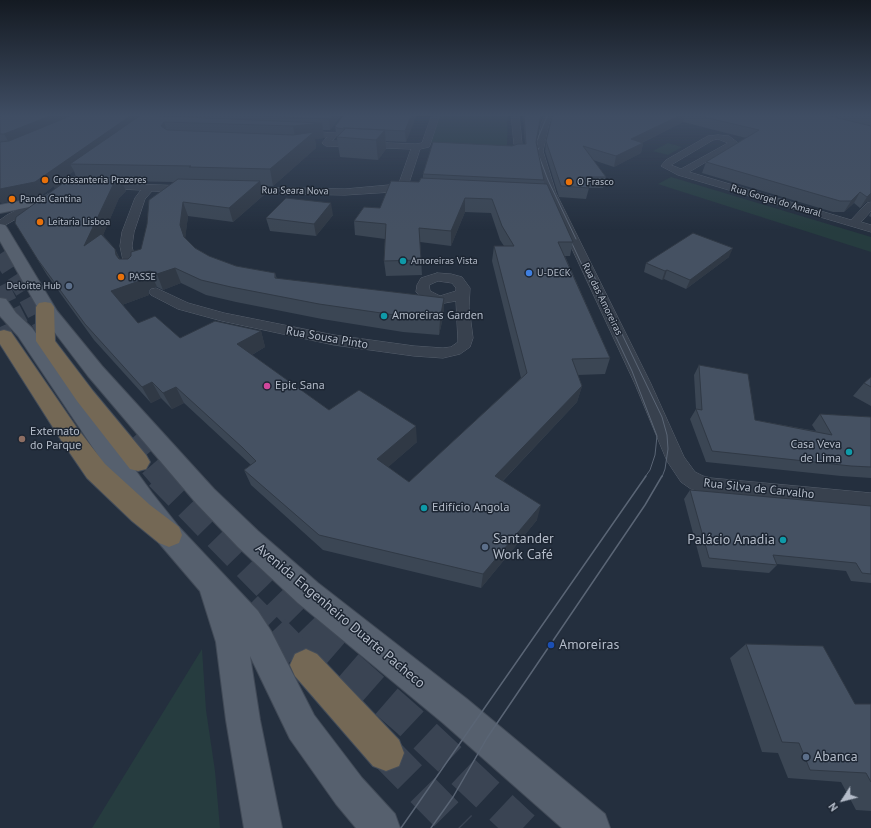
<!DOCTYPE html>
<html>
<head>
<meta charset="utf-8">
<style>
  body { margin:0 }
  #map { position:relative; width:871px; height:828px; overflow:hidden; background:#242f3e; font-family:"PT Sans",sans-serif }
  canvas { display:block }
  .north { position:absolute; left:823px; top:780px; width:40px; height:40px; -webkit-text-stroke:3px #1d2633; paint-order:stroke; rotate:234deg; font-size:11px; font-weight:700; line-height:16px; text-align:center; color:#b4bcc9 }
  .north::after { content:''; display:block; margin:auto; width:14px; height:18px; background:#b4bcc9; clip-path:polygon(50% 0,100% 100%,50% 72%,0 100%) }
</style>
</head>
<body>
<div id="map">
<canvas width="871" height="828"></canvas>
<div class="north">N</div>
</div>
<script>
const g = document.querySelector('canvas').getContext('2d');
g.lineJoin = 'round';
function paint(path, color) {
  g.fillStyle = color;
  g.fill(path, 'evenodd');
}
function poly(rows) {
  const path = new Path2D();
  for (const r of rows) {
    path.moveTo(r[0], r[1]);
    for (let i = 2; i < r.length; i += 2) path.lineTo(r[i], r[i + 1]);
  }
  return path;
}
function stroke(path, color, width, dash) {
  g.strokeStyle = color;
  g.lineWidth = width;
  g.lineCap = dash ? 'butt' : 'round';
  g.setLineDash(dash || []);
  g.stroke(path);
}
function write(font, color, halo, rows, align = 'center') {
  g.font = font + ' "PT Sans",sans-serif';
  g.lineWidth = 3;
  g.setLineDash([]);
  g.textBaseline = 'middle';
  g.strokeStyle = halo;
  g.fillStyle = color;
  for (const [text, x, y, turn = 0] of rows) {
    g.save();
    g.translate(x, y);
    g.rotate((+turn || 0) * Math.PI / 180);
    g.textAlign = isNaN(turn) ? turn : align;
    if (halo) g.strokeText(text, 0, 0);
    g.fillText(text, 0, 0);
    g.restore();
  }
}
paint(poly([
  [440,114,508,114,507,146,431,143],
  [668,143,682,147,668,155,653,151],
  [671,177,871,237,871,252,658,184],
  [202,649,206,710,215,771,220,828,92,828]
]), '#263c3f');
stroke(poly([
  [0,254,24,291,42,325,52,339],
  [0,286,21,328],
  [0,327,4,336]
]), '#3a4453', 18, [18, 8]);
stroke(poly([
  [129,441,160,477]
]), '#3a4453', 22, [22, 11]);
stroke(poly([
  [159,476,311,632],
  [248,606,274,632]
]), '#3a4453', 28, [28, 14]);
stroke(poly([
  [273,631,306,665],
  [310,631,331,653,409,721,523,828],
  [386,753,460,828]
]), '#3a4453', 34, [34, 18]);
const street = poly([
  [432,114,440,114,430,145,429,147,420,149,409,183,420,185,422,187,420,189,406,189,392,192,345,195,240,193,235,190,240,187,345,189,400,184,399,183,411,149,326,146,322,143,327,137,300,135,296,133,300,131,336,133,337,135,332,141,416,144,422,143,432,114],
  [511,114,519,114,522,144,521,146,515,146,514,144,511,114],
  [545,114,553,114,549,124,543,151,556,193,651,384,684,457,695,472,703,476,711,478,871,493,871,509,711,494,691,489,681,482,667,461,635,384,546,193,536,153,541,124,545,114],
  [718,135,729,136,738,143,689,172,851,220,867,203,871,202,871,211,861,222,871,225,871,232,678,175,661,166,666,160,708,136,718,135],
  [718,139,728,143,681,169,671,165,713,140,718,139],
  [100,183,188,186,193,189,188,192,152,191,145,199,134,232,132,246,137,270,135,273,131,274,127,273,125,270,120,246,122,232,135,198,141,190,97,188,95,186,97,184,100,183],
  [48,194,52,195,53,197,52,199,0,228,0,220,7,215,48,194],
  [437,273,451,274,462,277,470,288,469,307,473,338,470,347,460,354,443,358,414,356,334,345,222,321,178,309,151,295,149,292,151,289,156,288,188,303,224,313,334,335,414,346,443,348,451,347,458,342,456,301,439,304,422,298,416,292,417,285,421,278,437,273],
  [438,281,452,283,456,288,456,291,440,296,430,291,429,285,438,281]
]);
const primary = poly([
  [44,196,49,197,51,200,49,203,0,213,0,205,44,196],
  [0,224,5,225,7,228,57,311,102,366,214,489,258,531,318,583,467,699,605,814,610,828,562,828,443,723,298,603,238,547,196,503,88,376,43,317,0,241,0,224],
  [0,298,6,299,16,313,32,328,152,493,179,527,258,611,271,631,314,715,362,778,395,814,400,828,356,828,336,804,290,739,250,656,260,720,282,828,244,828,226,720,216,642,200,591,159,543,134,509,18,336,0,316,0,298]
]);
const highway = poly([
  [45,302,51,303,54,307,55,341,93,391,146,455,150,462,146,469,138,471,130,469,77,401,36,341,36,307,39,303,45,302],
  [4,330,11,332,77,428,105,464,150,505,179,527,182,535,179,543,169,547,159,543,132,521,87,478,61,440,0,344,0,331,4,330],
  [306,649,317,654,399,740,404,753,399,766,386,771,373,766,295,676,290,665,295,654,306,649]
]);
stroke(street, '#565f6c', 1);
stroke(primary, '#414a57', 2);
stroke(highway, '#434c59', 2);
paint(street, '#38414e');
paint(primary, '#56606e');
paint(highway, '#746855');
stroke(poly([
  [539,148,537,151,548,180,576,239],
  [535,155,537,149,535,145,548,114],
  [568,235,632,371,657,436,655,455,650,470,645,477],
  [594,276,662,417,667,435,668,449,665,469,662,477]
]), '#5a6575', 1);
stroke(poly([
  [401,828,646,476],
  [431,828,453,797,487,738,645,505,662,476]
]), '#5a6575', 1.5);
paint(poly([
  [0,114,343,114,330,130,323,130,324,138,315,139,316,148,273,186,261,186,264,195,233,222,188,216,185,238,195,248,209,256,236,266,275,273,277,279,444,298,444,313,439,335,403,332,322,319,236,302,206,295,181,283,163,290,157,287,151,288,148,291,149,295,122,305,138,323,180,338,261,331,265,347,252,355,329,410,417,442,388,467,409,482,521,378,492,261,494,246,504,246,500,240,491,213,465,212,451,246,420,242,422,275,386,276,384,261,385,239,355,235,354,221,380,208,419,182,423,178,423,174,512,146,525,144,523,114,543,114,540,124,536,144,544,180,544,184,573,242,570,256,565,256,610,358,605,374,578,375,582,386,577,402,503,481,537,520,481,588,323,550,251,485,244,470,251,465,184,403,172,409,161,398,151,403,94,340,47,275,15,223,55,189,54,186,42,195,1,203,0,201],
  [74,171,76,177,67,176],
  [122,181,174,182,141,249,128,259,120,259,115,249,103,235,119,198,126,191],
  [417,114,406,142,386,141,386,149,378,160,340,157,335,126],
  [553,114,871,114,871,201,866,202,860,208,854,203,844,212,833,212,702,173,706,162,746,138,683,122,642,143,643,143,641,153,614,167,593,160,606,177,603,188,589,188,586,199,559,197,545,151,546,141],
  [871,212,871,217,869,216],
  [333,215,316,236,270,231,266,218],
  [729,257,686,289,664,279,662,280,644,272,646,263],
  [699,365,755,420,816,431,812,425,820,414,871,417,871,478,841,476,706,462,690,419,696,409,694,375],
  [871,377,871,406,853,396,864,383],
  [690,490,871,506,871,583,851,581,846,571,777,564,777,565,769,573,702,567,684,499],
  [746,644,855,704,871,704,871,811,856,810,841,782,788,778,778,753,762,752,730,658]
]), '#3b4654');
paint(poly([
  [55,114,86,114,11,146,4,134],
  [133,114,155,114,70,164,74,171,60,181,66,181,58,196,54,186,42,195,1,203,0,201,0,189],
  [333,114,343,114,330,130,329,119],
  [412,114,417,114,406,142,405,131],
  [541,114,543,114,540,124,535,150,536,142],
  [683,114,685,114,683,122,629,149,631,139],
  [164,122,169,138,161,126],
  [322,123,324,138,315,139,316,148,273,186,270,169,296,142,293,126],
  [385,130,386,149,378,160,376,140],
  [643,143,641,153,614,167,616,156],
  [120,178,126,191,119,198,92,261,84,246,113,185],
  [260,181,264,195,233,222,229,208],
  [860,192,854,203,844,212,851,201],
  [871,193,871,201,866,202,860,208,867,197],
  [465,198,465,212,451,246,451,231],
  [183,202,188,216,185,240,180,225],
  [331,203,333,215,316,236,314,224],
  [733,248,729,257,686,289,690,280],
  [115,249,122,264,116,255],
  [175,268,181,283,163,290,157,274],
  [667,270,664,279,662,280,665,271],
  [150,271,157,287,151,288,148,291,149,295,119,306,111,291,141,276,144,272],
  [444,298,444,313,439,335,440,319],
  [261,331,265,347,243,360,237,344],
  [152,382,161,398,151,403,142,387],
  [582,386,577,402,493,491,495,476],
  [176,387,184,403,172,409,163,393],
  [416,426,417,442,379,475,377,459],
  [541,505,537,520,481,588,483,574]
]), '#303945');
const building = poly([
  [0,114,55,114,4,134,0,134,0,114],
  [75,114,133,114,35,182,0,189,0,142,9,141,75,114],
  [209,114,333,114,329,119,209,114],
  [345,114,412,114,405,131,344,128,345,129,337,128,335,126,345,114],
  [524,114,541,114,536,142,544,180,423,174,433,142,512,146,518,144,526,144,524,114],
  [553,114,683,114,631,139,643,143,616,156,583,146,606,177,582,177,589,188,561,186,546,141,553,114],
  [691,114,822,114,871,126,871,193,867,197,860,192,851,201,840,201,706,162,759,130,691,114],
  [860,114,871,114,871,117,860,114],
  [141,115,322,123,293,126,164,122,161,126,167,130,293,135,314,132,270,169,189,167,191,166,70,164,141,115],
  [344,128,385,130,376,140,337,137,345,129,344,128],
  [60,176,120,178,113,185,84,246,101,234,115,249,116,255,119,259,128,259,131,256,131,252,141,249,147,224,149,200,178,179,260,181,229,208,183,202,180,225,184,237,195,248,209,256,236,266,275,273,275,278,444,298,440,319,402,316,319,304,231,287,201,280,175,268,157,274,150,271,144,272,141,276,142,280,111,291,138,323,155,316,180,338,215,321,261,331,237,344,329,410,359,390,416,426,377,459,409,482,527,373,494,246,514,246,502,226,492,199,465,198,451,231,419,228,421,260,384,261,386,224,354,221,364,207,380,208,391,181,419,182,421,178,547,184,573,242,558,242,610,358,572,359,582,386,495,476,541,505,483,574,319,535,244,470,256,461,243,448,176,387,163,393,152,382,142,387,85,324,38,260,15,223,16,217,66,181,51,182,60,176],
  [286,198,331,203,314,224,266,218,286,198],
  [693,233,733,248,690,280,667,270,665,271,646,263,693,233],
  [699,365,748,374,755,420,832,435,820,414,871,417,871,467,851,466,712,451,696,409,702,410,699,365],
  [871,377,871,387,864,383,871,377],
  [690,490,871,506,871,574,862,573,856,563,773,555,777,565,709,558,690,490],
  [746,644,823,646,855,704,871,704,871,782,866,773,810,770,799,743,782,742,746,644]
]);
paint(building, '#455162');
stroke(building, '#303945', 1);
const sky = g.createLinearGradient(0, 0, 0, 230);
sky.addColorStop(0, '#141a22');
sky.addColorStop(0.5, '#3f4d63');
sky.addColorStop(1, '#3f4d6300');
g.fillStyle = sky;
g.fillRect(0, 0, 871, 230);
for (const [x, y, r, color] of [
  [45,180,4,"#e8710a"],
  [569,182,4,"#e8710a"],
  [12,199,4,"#e8710a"],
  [40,222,4,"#e8710a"],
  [403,261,4,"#0f9aa8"],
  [529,273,4,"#3f7fe0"],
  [121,277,4,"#e8710a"],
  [69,286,4,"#5c6f8a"],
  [384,316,4,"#0f9aa8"],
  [267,386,4,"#d1479c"],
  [22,439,4,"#8d6e63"],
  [849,452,4,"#0f9aa8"],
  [424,508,4,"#0f9aa8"],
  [783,540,4,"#0f9aa8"],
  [485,547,4,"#5c6f8a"],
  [551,645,4,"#1a4fb4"],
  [806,757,4,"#5c6f8a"]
]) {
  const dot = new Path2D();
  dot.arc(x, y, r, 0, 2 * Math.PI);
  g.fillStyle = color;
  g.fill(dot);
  stroke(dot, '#1d2633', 1.5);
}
write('10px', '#b4bcc9', '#1d2633', [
  ["Croissanteria Prazeres",53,180],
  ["O Frasco",577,182],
  ["Panda Cantina",20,199],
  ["Leitaria Lisboa",48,222],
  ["Amoreiras Vista",411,261],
  ["U-DECK",537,273],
  ["PASSE",129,277],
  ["Deloitte Hub",61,286,"right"]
], 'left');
write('10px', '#b4bcc9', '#1d2633', [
  ["Rua Seara Nova",295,191,1],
  ["Rua Gorgel do Amaral",776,201,16],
  ["Rua das Amoreiras",602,299,64]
]);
write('12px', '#b4bcc9', '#1d2633', [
  ["Amoreiras Garden",392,316],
  ["Epic Sana",275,386],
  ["Externato",30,432],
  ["do Parque",30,446],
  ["Casa Veva",841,445,"right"],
  ["de Lima",841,459,"right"],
  ["Edifício Angola",432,508]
], 'left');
write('12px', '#b4bcc9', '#1d2633', [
  ["Rua Sousa Pinto",327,338,10],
  ["Rua Silva de Carvalho",759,489,6]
]);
write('14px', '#b4bcc9', '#1d2633', [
  ["Santander",493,539],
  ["Work Café",493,555],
  ["Palácio Anadia",775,540,"right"],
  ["Amoreiras",559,645],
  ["Abanca",814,757]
], 'left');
write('14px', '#b4bcc9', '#1d2633', [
  ["Avenida Engenheiro Duarte Pacheco",340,616,40]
]);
</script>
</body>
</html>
